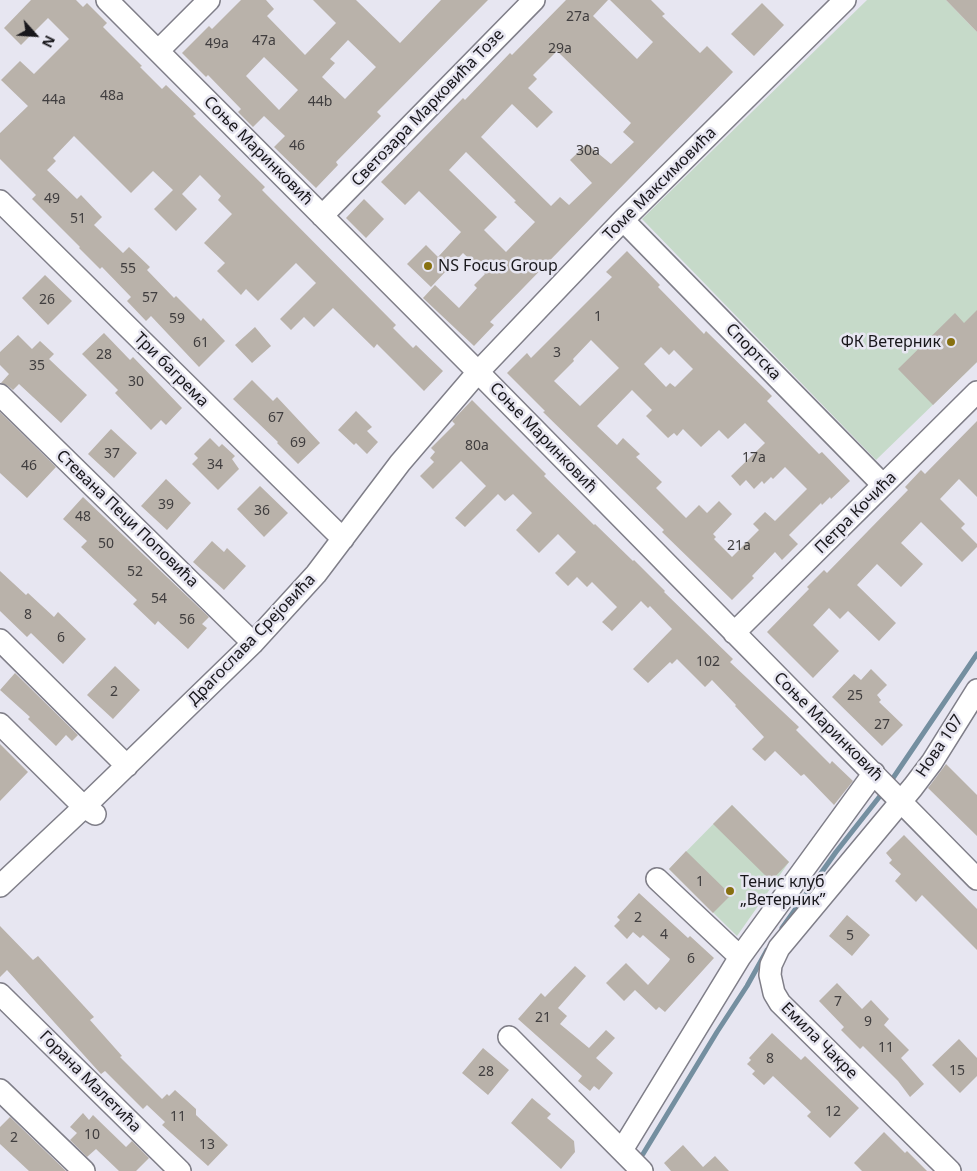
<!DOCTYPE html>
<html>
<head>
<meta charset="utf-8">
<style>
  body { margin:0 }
  #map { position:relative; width:977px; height:1171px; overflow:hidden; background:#e7e6f1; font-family:"Noto Sans",sans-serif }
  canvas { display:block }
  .north { position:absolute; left:10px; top:10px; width:50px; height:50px; -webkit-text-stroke:4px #e7e6f1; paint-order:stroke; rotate:116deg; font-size:14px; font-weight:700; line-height:20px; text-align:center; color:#18171b }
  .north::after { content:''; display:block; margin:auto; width:18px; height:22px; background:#18171b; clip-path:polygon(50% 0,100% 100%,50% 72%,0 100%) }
</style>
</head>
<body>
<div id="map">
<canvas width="977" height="1171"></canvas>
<div class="north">N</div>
</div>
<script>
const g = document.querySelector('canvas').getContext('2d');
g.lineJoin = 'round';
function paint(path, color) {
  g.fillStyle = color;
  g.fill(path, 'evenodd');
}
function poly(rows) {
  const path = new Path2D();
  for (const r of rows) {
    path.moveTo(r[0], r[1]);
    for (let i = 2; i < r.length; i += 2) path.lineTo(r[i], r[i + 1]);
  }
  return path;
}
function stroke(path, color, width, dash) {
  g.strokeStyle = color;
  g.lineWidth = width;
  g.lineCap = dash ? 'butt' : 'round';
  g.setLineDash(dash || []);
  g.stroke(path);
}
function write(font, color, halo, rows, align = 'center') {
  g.font = font + ' "Noto Sans",sans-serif';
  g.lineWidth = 5;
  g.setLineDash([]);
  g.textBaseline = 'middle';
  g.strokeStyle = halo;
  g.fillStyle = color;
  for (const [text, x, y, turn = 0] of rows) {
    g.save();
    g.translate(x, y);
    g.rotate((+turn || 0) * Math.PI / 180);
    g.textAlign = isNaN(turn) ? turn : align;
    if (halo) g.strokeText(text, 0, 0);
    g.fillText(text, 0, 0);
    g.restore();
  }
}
paint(poly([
  [867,0,946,0,977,32,977,362,876,460,642,219],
  [732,805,789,862,737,936,669,869]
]), '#c6dac9');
stroke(poly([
  [889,784,977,654],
  [782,928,836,852,884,791],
  [643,1154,717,1032,747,986,767,950]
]), '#748fa0', 5);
paint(poly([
  [31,0,76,0,83,7,87,3,107,23,103,27,142,66,140,67,162,89,166,85,196,114,193,116,265,187,262,190,396,325,393,328,413,348,416,345,443,371,424,391,377,344,374,348,333,308,314,327,304,317,291,330,280,319,316,283,296,263,258,301,246,289,241,295,217,271,225,263,204,243,232,214,218,200,221,196,200,175,182,194,197,209,176,231,154,209,173,190,153,171,131,193,74,136,53,158,56,161,47,170,77,199,81,195,102,217,94,225,123,253,129,247,150,267,147,270,174,298,176,296,201,321,203,318,225,341,199,367,151,316,146,321,127,301,131,297,102,267,100,269,79,248,80,247,32,199,36,195,0,159,0,133,28,106,1,80,20,61,34,74,69,39,48,18,21,45,4,28],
  [241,0,266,0,274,9,267,16,305,55,336,23,313,0,356,0,400,43,441,0,488,0,377,112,381,116,336,162,338,165,316,188,274,147,285,136,264,116,253,127,238,112,241,109,208,75,206,77,182,53,209,26,212,29],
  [348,40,376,67,345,99,322,77,335,63,330,59],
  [264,57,298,90,279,110,246,76],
  [566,0,608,0,593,16,637,59,653,42,610,0,651,0,665,14,662,16,700,53,707,46,733,72,490,322,494,325,474,346,423,298,435,285,459,308,477,288,474,285,485,274,463,253,431,287,407,264,426,245,438,257,461,232,419,191,405,205,381,182,463,98,465,100,510,53,512,55],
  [557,51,631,123,623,132,634,142,611,164,587,144,570,160,592,183,569,205,560,197,551,206,481,137,512,104,537,128,553,112,528,88,537,79,533,75],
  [466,152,516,201,514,202,535,222,506,252,484,230,497,217,449,170],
  [946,0,977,0,977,32],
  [762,3,784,25,754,56,731,34],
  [364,199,384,219,366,238,346,218],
  [627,251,660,285,658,287,704,334,706,331,772,396,767,401,819,454,822,452,850,481,831,499,830,497,822,505,821,503,789,535,798,544,782,560,775,552,752,576,754,578,732,600,662,532,664,530,543,412,545,411,507,373,527,353,531,358,612,277,606,272],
  [591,340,619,368,580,406,554,381,574,361,573,359],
  [661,347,669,355,674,350,693,369,675,387,670,383,666,387,644,364],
  [632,390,652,410,646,416,668,438,674,433,677,436,683,429,701,447,719,430,728,439,745,423,765,443,731,476,740,486,746,480,754,489,762,481,764,484,771,477,773,479,785,467,807,489,775,521,765,512,753,524,759,530,732,557,714,539,716,537,713,534,732,514,719,501,707,513,699,505,686,518,656,488,662,482,636,457,640,454,623,438,617,445,597,426],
  [45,275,72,301,48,325,22,298],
  [977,310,977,362,933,405,898,369,955,313,964,323],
  [255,327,271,346,252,363,235,345],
  [104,333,130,360,133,357,182,408,166,425,161,420,151,430,115,393,118,390,82,354],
  [18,335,32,349,40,341,54,354,49,359,87,395,61,423,19,384,13,390,8,386,1,383,9,374,0,365,0,352],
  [252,380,273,401,277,397,320,443,298,464,277,443,278,442,233,399],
  [472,400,546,474,544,476,594,525,595,524,633,561,634,560,665,591,664,592,733,659,730,662,799,727,796,730,830,764,832,761,853,781,834,805,804,774,801,776,775,751,765,761,752,749,764,737,735,706,736,705,712,680,705,687,677,659,672,664,670,662,648,683,633,669,672,629,650,606,648,608,641,601,612,631,602,622,617,607,592,582,587,587,577,577,568,586,555,573,576,552,558,534,539,553,516,530,532,513,513,494,505,501,498,494,465,527,455,518,486,486,461,461,433,489,420,476,434,462,430,458,435,452,431,448,455,424,452,421],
  [356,411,372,427,367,431,378,442,367,454,356,443,354,445,338,430],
  [0,412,56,467,27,498,0,473],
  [977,421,977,497,959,479,940,499,965,524,961,528,977,544,977,547,962,562,921,522,901,543,923,564,901,587,877,564,857,585,896,623,879,641,848,611,840,619,829,608,813,625,839,651,813,678,767,632,809,589,807,587,824,570,827,573,908,490,905,487,921,470,925,474],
  [111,429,137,453,114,478,88,454],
  [210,438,219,447,222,444,235,456,232,459,239,469,218,490,192,464,198,458,194,454],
  [166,479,191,503,167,530,141,506],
  [260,486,288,513,264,537,237,509],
  [83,497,209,617,202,624,207,628,188,649,158,621,155,625,133,604,137,600,81,547,87,541,63,519],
  [212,541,224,552,227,548,246,566,224,590,193,562],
  [0,571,26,595,28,593,54,617,58,612,86,639,63,664,31,633,27,637,0,611],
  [115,666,140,690,113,719,87,695],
  [871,669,887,685,877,695,881,700,879,702,903,725,882,746,832,697,854,674,861,680],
  [15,673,78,735,72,741,66,735,56,746,28,719,30,717,0,690],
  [0,744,28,772,0,801],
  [946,764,977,795,977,836,928,788],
  [732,805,789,862,771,881,713,824],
  [904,835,977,909,977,950,922,895,916,902,895,881,901,874,889,863,892,860,886,853],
  [686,851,731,895,713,913,669,869],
  [639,893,688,938,690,936,714,958,665,1012,659,1007,656,1010,635,990,624,1001,606,983,626,963,648,985,669,961,670,959,643,935,640,938,633,932,627,939,614,926,620,920,617,917],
  [847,915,870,935,852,956,829,936],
  [0,926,33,960,38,956,94,1017,90,1020,122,1056,120,1057,162,1099,167,1094,169,1096,175,1090,196,1109,196,1115,228,1145,208,1166,162,1125,165,1122,147,1105,143,1109,105,1071,101,1074,7,970,0,977],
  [575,966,586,976,558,1008,567,1016,560,1024,589,1048,606,1030,615,1038,596,1058,613,1073,599,1090,594,1086,590,1091,578,1081,582,1076,518,1019,541,993,545,997],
  [837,983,862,1009,871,1000,889,1019,884,1025,909,1050,901,1058,924,1084,910,1097,898,1081,863,1046,860,1049,841,1030,844,1027,819,1001],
  [772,1033,801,1060,805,1056,859,1108,830,1138,807,1116,811,1112,773,1076,764,1085,752,1074,755,1071,747,1064,751,1060,749,1058],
  [959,1039,977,1058,977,1076,960,1093,932,1065],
  [483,1048,509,1070,488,1095,462,1073],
  [532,1098,551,1114,547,1118,574,1141,575,1152,561,1169,511,1123],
  [83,1113,89,1120,93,1115,126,1147,132,1141,149,1158,136,1171,119,1171,96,1149,87,1157,70,1140,77,1133,70,1127],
  [10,1117,66,1171,29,1171,0,1144,0,1127],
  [884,1132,905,1153,907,1151,927,1171,862,1171,854,1163],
  [683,1145,703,1167,715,1156,729,1171,671,1171,664,1163]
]), '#b9b2aa');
const minor = poly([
  [107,0,478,372,977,879],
  [158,51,209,0],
  [0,201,343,539],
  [322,216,534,0],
  [623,220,883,485],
  [0,395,253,643],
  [734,633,977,392],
  [0,640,127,766],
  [0,724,84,807,95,814],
  [657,879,740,957],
  [0,886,84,807,253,643,316,574,400,463,478,372,623,220,845,0],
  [0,994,180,1171],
  [509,1037,642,1171],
  [0,1090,84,1171],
  [622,1150,740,957,874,773],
  [950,1171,780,1003,774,993,770,975,771,965,779,948,913,787,932,762,977,690]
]);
stroke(minor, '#7f7e88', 24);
stroke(minor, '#fff', 21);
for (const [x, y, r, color] of [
  [428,266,5,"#877010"],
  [951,342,5,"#877010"],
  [730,891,5,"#877010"]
]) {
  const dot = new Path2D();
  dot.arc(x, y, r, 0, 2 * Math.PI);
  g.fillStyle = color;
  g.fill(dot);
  stroke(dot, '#e7e6f1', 2);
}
write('14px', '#403e3f', null, [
  ["27a",578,17],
  ["47a",264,41],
  ["49a",217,44],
  ["29a",560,49],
  ["48a",112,96],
  ["44a",54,100],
  ["44b",320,102],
  ["46",297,146],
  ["30a",588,151],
  ["49",52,199],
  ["51",78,219],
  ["55",128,269],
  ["57",150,298],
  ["26",47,300],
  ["1",598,317],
  ["59",177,319],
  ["61",201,343],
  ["3",557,353],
  ["28",104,355],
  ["35",37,366],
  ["30",136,382],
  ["67",276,418],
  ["69",298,443],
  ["80a",477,446],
  ["37",112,454],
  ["17a",754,458],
  ["34",215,465],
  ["46",29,466],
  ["39",166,505],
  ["36",262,511],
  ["48",83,517],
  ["50",106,544],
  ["21a",739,546],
  ["52",135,572],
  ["54",159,599],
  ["8",28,615],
  ["56",187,620],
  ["6",61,638],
  ["102",708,662],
  ["2",114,692],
  ["25",855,696],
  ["27",882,725],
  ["1",700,882],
  ["2",638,918],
  ["4",664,935],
  ["5",850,936],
  ["6",691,959],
  ["7",838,1002],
  ["21",543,1018],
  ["9",868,1022],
  ["11",886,1048],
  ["8",770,1059],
  ["15",957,1071],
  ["28",486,1072],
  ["12",833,1112],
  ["11",178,1117],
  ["10",92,1135],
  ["2",14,1138],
  ["13",207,1145]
]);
write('16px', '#18171b', '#e7e6f1', [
  ["Светозара Марковића Тозе",428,108,-46],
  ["Соње Маринковић",258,151,45],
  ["Томе Максимовића",660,184,-45],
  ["Спортска",753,352,46],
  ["Три багрема",171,370,45],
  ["Соње Маринковић",543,438,46],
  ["Петра Кочића",856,513,-45],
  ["Стевана Пеци Поповића",127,519,44],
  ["Драгослава Срејовића",252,640,-46],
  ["Соње Маринковић",828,727,45],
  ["Нова 107",940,746,-56],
  ["Емила Чакре",819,1041,45],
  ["Горана Малетића",90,1082,45]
]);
write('16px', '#18171b', '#e7e6f1', [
  ["NS Focus Group",438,266],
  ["ФК Ветерник",941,342,"right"],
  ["Тенис клуб",740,882],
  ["„Ветерник”",740,900]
], 'left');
</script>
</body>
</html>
